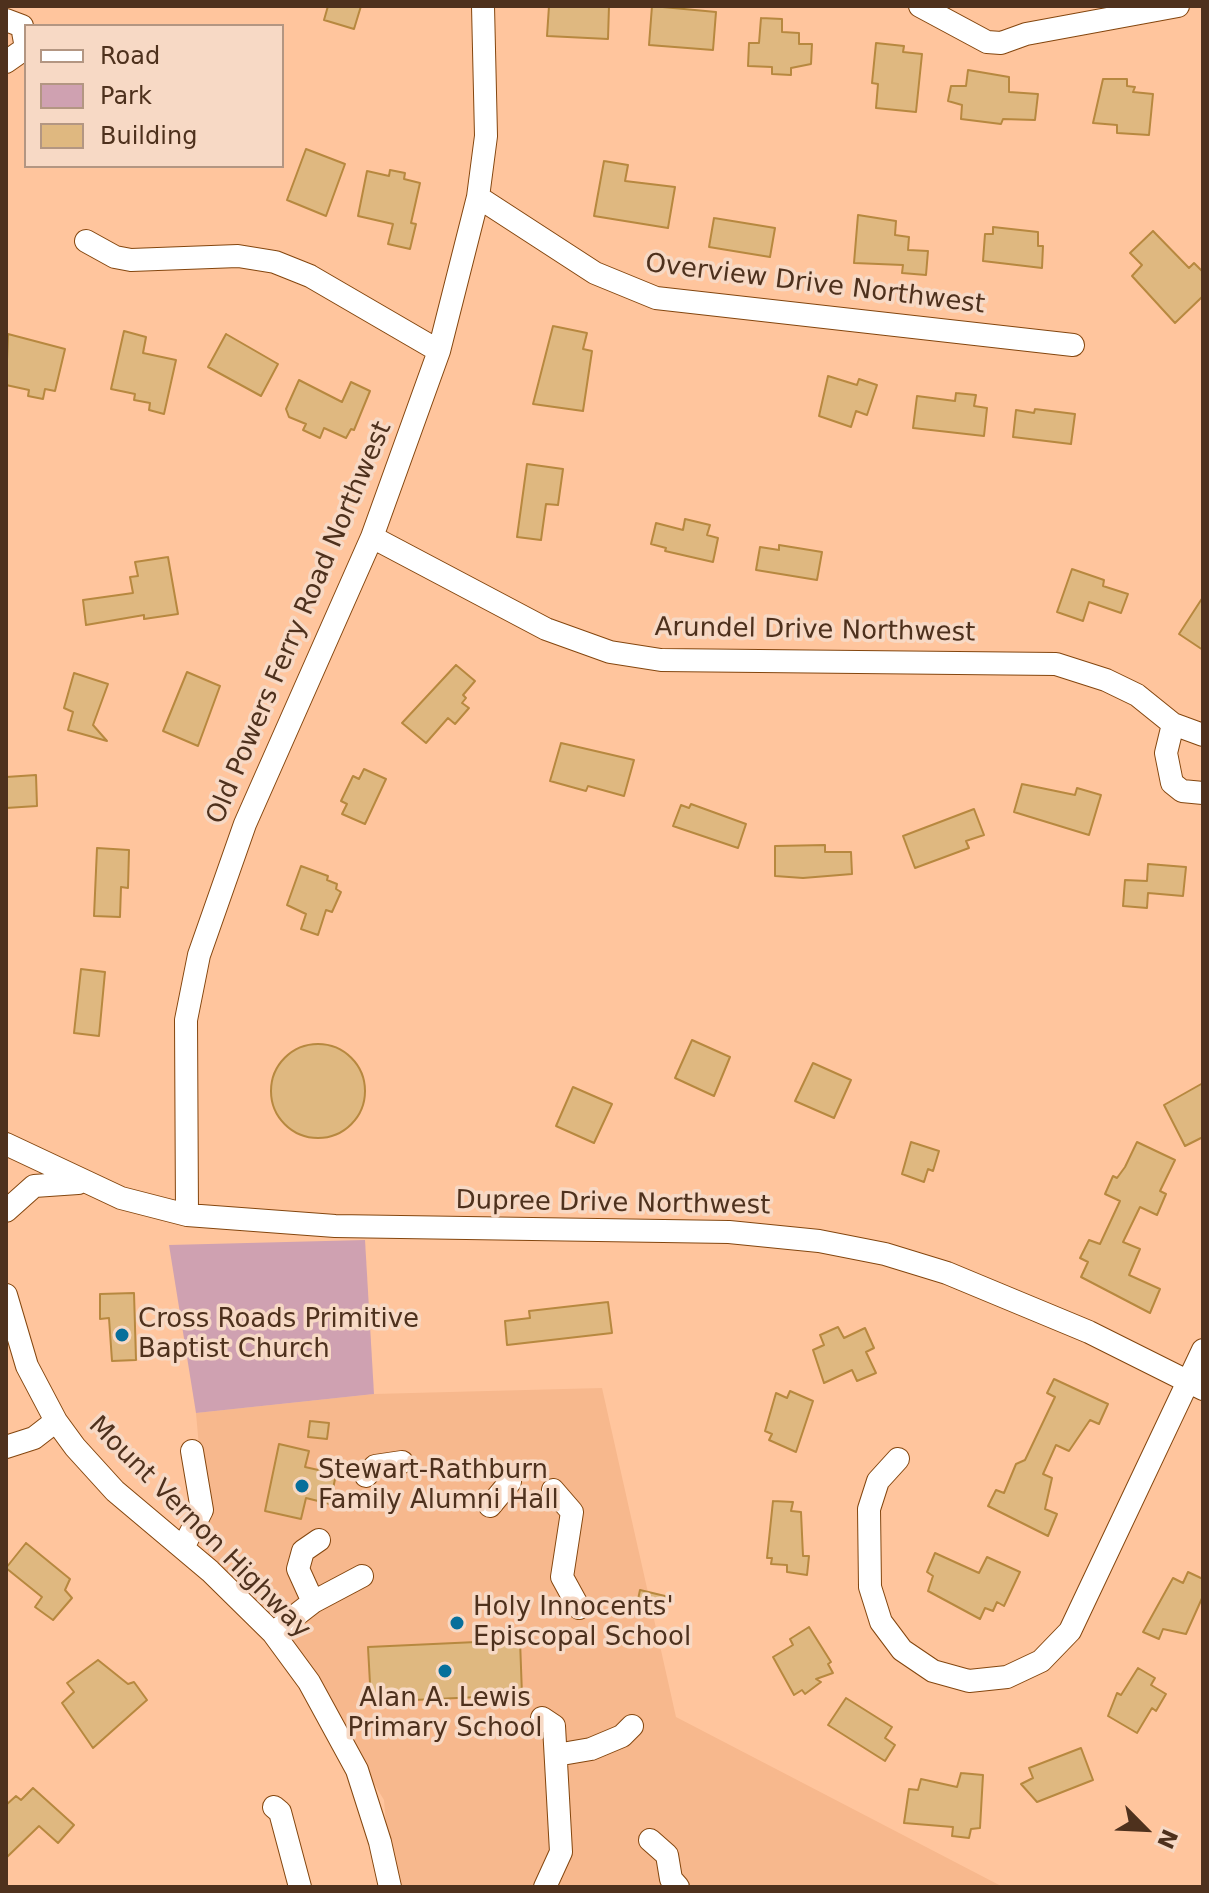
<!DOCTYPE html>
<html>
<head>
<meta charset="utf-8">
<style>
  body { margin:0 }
  #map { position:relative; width:1209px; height:1893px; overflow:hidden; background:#ffc59d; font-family:"DejaVu Sans",sans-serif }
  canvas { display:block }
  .frame { position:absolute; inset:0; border:8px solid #4e311d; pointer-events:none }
  .legend { position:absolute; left:24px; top:24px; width:260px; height:144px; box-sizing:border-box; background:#f7d9c5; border:2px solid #b39682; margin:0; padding:10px 14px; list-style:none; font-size:24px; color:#4e311d }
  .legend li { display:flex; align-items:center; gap:16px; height:40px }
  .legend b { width:40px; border:2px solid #b39682 }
  .north { position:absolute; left:1105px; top:1789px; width:80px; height:80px; -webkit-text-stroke:6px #f7d9c5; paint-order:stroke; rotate:114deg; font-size:22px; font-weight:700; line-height:32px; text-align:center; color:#4e311d }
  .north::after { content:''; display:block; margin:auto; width:28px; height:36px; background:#4e311d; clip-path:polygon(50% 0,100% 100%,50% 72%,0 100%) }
</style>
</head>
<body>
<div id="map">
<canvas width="1209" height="1893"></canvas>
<div class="frame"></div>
<ul class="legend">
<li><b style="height:10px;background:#fff"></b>Road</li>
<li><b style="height:22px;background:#cfa1b1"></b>Park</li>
<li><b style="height:22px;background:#dfb880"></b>Building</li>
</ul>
<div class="north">N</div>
</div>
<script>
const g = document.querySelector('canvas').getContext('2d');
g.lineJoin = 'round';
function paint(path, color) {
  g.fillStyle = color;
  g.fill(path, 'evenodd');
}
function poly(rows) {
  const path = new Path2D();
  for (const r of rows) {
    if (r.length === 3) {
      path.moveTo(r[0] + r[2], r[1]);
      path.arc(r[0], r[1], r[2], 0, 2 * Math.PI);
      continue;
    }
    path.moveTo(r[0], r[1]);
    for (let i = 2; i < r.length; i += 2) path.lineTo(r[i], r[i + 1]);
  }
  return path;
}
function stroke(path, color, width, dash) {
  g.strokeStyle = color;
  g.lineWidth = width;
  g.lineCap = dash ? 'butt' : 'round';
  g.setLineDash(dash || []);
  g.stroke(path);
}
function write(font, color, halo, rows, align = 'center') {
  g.font = font + ' "DejaVu Sans",sans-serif';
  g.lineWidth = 7;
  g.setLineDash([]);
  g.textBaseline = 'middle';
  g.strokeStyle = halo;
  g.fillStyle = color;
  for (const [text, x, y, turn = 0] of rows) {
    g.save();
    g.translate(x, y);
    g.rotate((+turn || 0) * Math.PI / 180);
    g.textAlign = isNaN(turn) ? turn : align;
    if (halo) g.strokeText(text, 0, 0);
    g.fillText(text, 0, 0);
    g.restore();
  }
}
paint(poly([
  [602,1388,676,1717,1003,1887,391,1887,384,1800,308,1675,210,1571,196,1413,374,1394]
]), '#f7b88d');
paint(poly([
  [365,1240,374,1394,196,1413,169,1245]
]), '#cfa1b1');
const building = poly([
  [328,6,361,6,354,29,324,20,328,6],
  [549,6,609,6,608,39,547,36,549,6],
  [652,6,716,12,713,50,649,45,652,6],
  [761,18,782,19,782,32,799,33,799,44,812,44,811,64,791,68,791,75,772,74,772,67,748,66,749,43,759,43,761,18],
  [876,43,904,46,903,52,922,54,916,112,876,108,878,84,872,83,876,43],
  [968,70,1009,77,1009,92,1038,94,1035,120,1003,119,1001,124,961,119,962,105,948,101,951,86,966,86,968,70],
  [1103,79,1127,79,1127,86,1135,87,1133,92,1153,94,1149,135,1117,133,1117,125,1093,123,1103,79],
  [306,149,345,164,326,216,287,200,306,149],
  [604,161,628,165,625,181,675,187,668,228,594,216,604,161],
  [390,170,405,173,404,179,420,183,411,223,416,224,410,249,388,244,393,224,358,216,367,171,389,176,390,170],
  [858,215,896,221,895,235,909,237,908,250,928,251,926,275,902,273,903,265,854,263,858,215],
  [714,218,775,228,770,257,709,247,714,218],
  [993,227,1038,232,1038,246,1043,246,1042,268,983,261,985,234,993,234,993,227],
  [1153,231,1189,268,1194,263,1203,272,1203,296,1175,323,1132,276,1142,265,1130,253,1153,231],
  [553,326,587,333,583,349,592,351,583,411,533,404,553,326],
  [124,331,146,337,143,353,176,360,164,414,149,410,150,403,134,400,135,394,111,389,124,331],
  [8,334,65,349,55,391,45,389,43,399,28,396,29,390,6,385,8,334],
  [226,334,278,364,261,396,208,367,226,334],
  [828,376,857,385,859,379,877,385,867,415,856,411,851,427,819,416,828,376],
  [299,380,342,402,351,382,370,391,354,430,351,429,346,438,324,428,320,438,303,430,306,424,289,417,286,409,299,380],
  [956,393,976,395,974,406,987,408,984,436,913,428,917,396,955,401,956,393],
  [1035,409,1075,414,1071,444,1013,437,1016,410,1034,413,1035,409],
  [527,464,563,469,558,505,546,504,541,540,517,537,527,464],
  [685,519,710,525,707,535,718,538,713,562,665,551,666,548,651,544,656,523,683,530,685,519],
  [779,545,822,552,817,580,756,570,760,547,779,550,779,545],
  [168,557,178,614,144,619,144,615,86,625,83,600,133,593,130,577,138,576,135,562,168,557],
  [1072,569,1104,580,1103,586,1128,594,1121,613,1089,602,1083,621,1057,612,1072,569],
  [1203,597,1203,650,1179,634,1203,597],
  [456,665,475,681,463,695,466,698,462,703,469,708,455,724,448,718,426,743,402,723,456,665],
  [187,672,220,686,198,746,163,731,187,672],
  [74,673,108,684,93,725,107,741,68,730,73,712,64,708,74,673],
  [561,743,634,760,624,796,588,786,586,791,550,781,561,743],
  [364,769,386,779,365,824,342,814,347,804,341,801,353,776,359,779,364,769],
  [36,775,37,806,6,808,6,777,36,775],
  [1022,784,1075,795,1077,788,1101,795,1089,835,1014,812,1022,784],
  [691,804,746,824,738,848,673,826,681,805,689,808,691,804],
  [974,809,984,835,966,841,969,848,915,868,903,836,974,809],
  [825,845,825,852,851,852,852,874,803,878,775,876,775,846,825,845],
  [97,848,129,850,128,888,121,887,120,917,94,916,97,848],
  [1148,864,1186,867,1183,896,1148,893,1147,908,1123,906,1125,880,1147,881,1148,864],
  [301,866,328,876,327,880,337,884,336,889,341,892,332,912,326,910,318,935,301,929,306,914,287,905,301,866],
  [81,969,105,972,99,1036,74,1033,81,969],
  [692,1040,730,1057,714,1096,675,1078,692,1040],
  [318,1091,47],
  [813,1063,851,1080,834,1118,795,1101,813,1063],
  [1203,1083,1203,1137,1185,1146,1164,1105,1203,1083],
  [573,1087,612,1104,594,1143,556,1126,573,1087],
  [911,1142,939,1151,933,1171,928,1169,924,1182,902,1174,911,1142],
  [1137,1142,1175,1160,1160,1191,1166,1194,1157,1215,1140,1207,1123,1242,1140,1249,1129,1275,1160,1289,1150,1313,1081,1277,1088,1262,1080,1258,1089,1240,1100,1244,1120,1201,1105,1194,1113,1176,1117,1178,1125,1167,1137,1142],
  [134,1293,136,1360,112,1361,109,1318,100,1319,100,1294,134,1293],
  [608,1302,612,1333,507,1345,505,1321,530,1318,529,1311,608,1302],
  [838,1327,844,1338,865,1328,874,1348,866,1352,876,1373,857,1381,852,1370,824,1383,813,1350,824,1345,820,1335,838,1327],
  [1054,1379,1108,1404,1099,1424,1090,1420,1069,1451,1056,1445,1043,1474,1052,1478,1045,1509,1057,1514,1048,1536,988,1506,996,1490,1004,1493,1016,1464,1025,1460,1055,1397,1047,1393,1054,1379],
  [790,1391,813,1401,796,1452,769,1440,772,1434,765,1431,776,1393,787,1398,790,1391],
  [310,1421,329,1423,327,1439,308,1437,310,1421],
  [279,1444,309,1451,305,1467,336,1474,330,1504,306,1498,301,1519,265,1511,279,1444],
  [773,1501,793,1502,791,1511,801,1512,803,1556,809,1556,807,1575,787,1572,787,1565,771,1564,772,1558,767,1558,773,1501],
  [26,1543,70,1579,65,1590,72,1598,53,1620,35,1607,42,1597,6,1568,26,1543],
  [935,1553,979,1573,987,1557,1020,1572,1004,1606,997,1602,993,1611,985,1608,980,1619,928,1591,933,1576,927,1572,935,1553],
  [1188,1572,1203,1579,1203,1596,1186,1634,1163,1629,1159,1639,1143,1632,1173,1578,1183,1583,1188,1572],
  [640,1590,665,1596,662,1614,636,1609,640,1590],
  [809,1627,831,1662,828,1664,833,1673,816,1679,821,1682,805,1694,802,1690,794,1695,773,1657,793,1645,790,1639,809,1627],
  [520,1640,522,1695,371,1702,368,1647,520,1640],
  [98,1660,128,1684,134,1682,147,1700,93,1748,62,1703,74,1692,67,1683,98,1660],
  [1138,1668,1155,1678,1151,1685,1166,1694,1156,1711,1152,1708,1137,1733,1108,1716,1117,1693,1121,1695,1138,1668],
  [846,1698,892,1727,885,1738,895,1745,885,1761,828,1725,846,1698],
  [1081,1748,1093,1780,1037,1802,1021,1784,1033,1778,1029,1768,1081,1748],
  [961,1773,983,1775,980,1828,971,1829,969,1838,952,1836,953,1827,904,1823,909,1789,918,1790,921,1779,957,1787,961,1773],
  [33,1788,74,1825,58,1843,39,1826,6,1858,6,1805,16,1796,21,1800,33,1788]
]);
paint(building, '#dfb880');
stroke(building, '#b7883f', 2);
const minor = poly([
  [920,6,987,42,1001,43,1026,34,1178,6],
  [6,20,22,26,26,48,6,62],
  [478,197,595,273,656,298,1073,345],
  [86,241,115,257,131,260,238,256,275,262,310,276,439,351],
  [372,537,546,629,610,652,661,660,1056,664,1106,680,1137,695,1173,724,1203,735],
  [1173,724,1166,753,1172,783,1182,791,1203,793],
  [6,1144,121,1198,187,1215,335,1226,729,1232,819,1241,885,1254,947,1273,1089,1332,1203,1389],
  [6,1211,34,1186,78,1183],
  [187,1215,186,1020,199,955,245,824,372,537,439,351,478,197,486,136,483,6],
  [6,1295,27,1366,56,1421,75,1447,115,1491,210,1571,273,1633,309,1682,357,1770,380,1842,390,1887],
  [6,1447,34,1438,56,1421],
  [898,1459,878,1481,869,1509,870,1587,881,1622,902,1650,933,1671,969,1681,1007,1677,1041,1661,1070,1631,1203,1350],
  [366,1476,375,1466,402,1462],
  [553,1490,572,1512,562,1577,579,1608],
  [490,1506,510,1482],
  [183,1548,202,1510,192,1451],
  [313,1602,298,1569,303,1551,319,1540],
  [273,1633,313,1602,362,1576],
  [542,1718,554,1726,561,1852,545,1887],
  [556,1755,591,1749,622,1736,632,1726],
  [274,1807,280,1812,300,1887],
  [650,1840,667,1855,671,1879,678,1887]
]);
stroke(minor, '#84460e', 24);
stroke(minor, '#fff', 22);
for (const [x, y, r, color] of [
  [122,1335,8,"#066f9b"],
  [302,1486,8,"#066f9b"],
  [457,1623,8,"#066f9b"],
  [445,1671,8,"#066f9b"]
]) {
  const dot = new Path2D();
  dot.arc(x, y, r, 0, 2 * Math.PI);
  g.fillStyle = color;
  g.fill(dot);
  stroke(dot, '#f7d9c5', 3);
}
write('26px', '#4e311d', '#f7d9c5', [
  ["Overview Drive Northwest",815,285,7],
  ["Old Powers Ferry Road Northwest",300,623,-67],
  ["Arundel Drive Northwest",815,631,1],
  ["Dupree Drive Northwest",613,1204,1],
  ["Mount Vernon Highway",199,1528,45]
]);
write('26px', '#4e311d', '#f7d9c5', [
  ["Cross Roads Primitive",138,1320],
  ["Baptist Church",138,1350],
  ["Stewart-Rathburn",318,1471],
  ["Family Alumni Hall",318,1501],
  ["Holy Innocents'",473,1608],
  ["Episcopal School",473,1638],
  ["Alan A. Lewis",445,1699,"center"],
  ["Primary School",445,1729,"center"]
], 'left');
</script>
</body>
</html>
